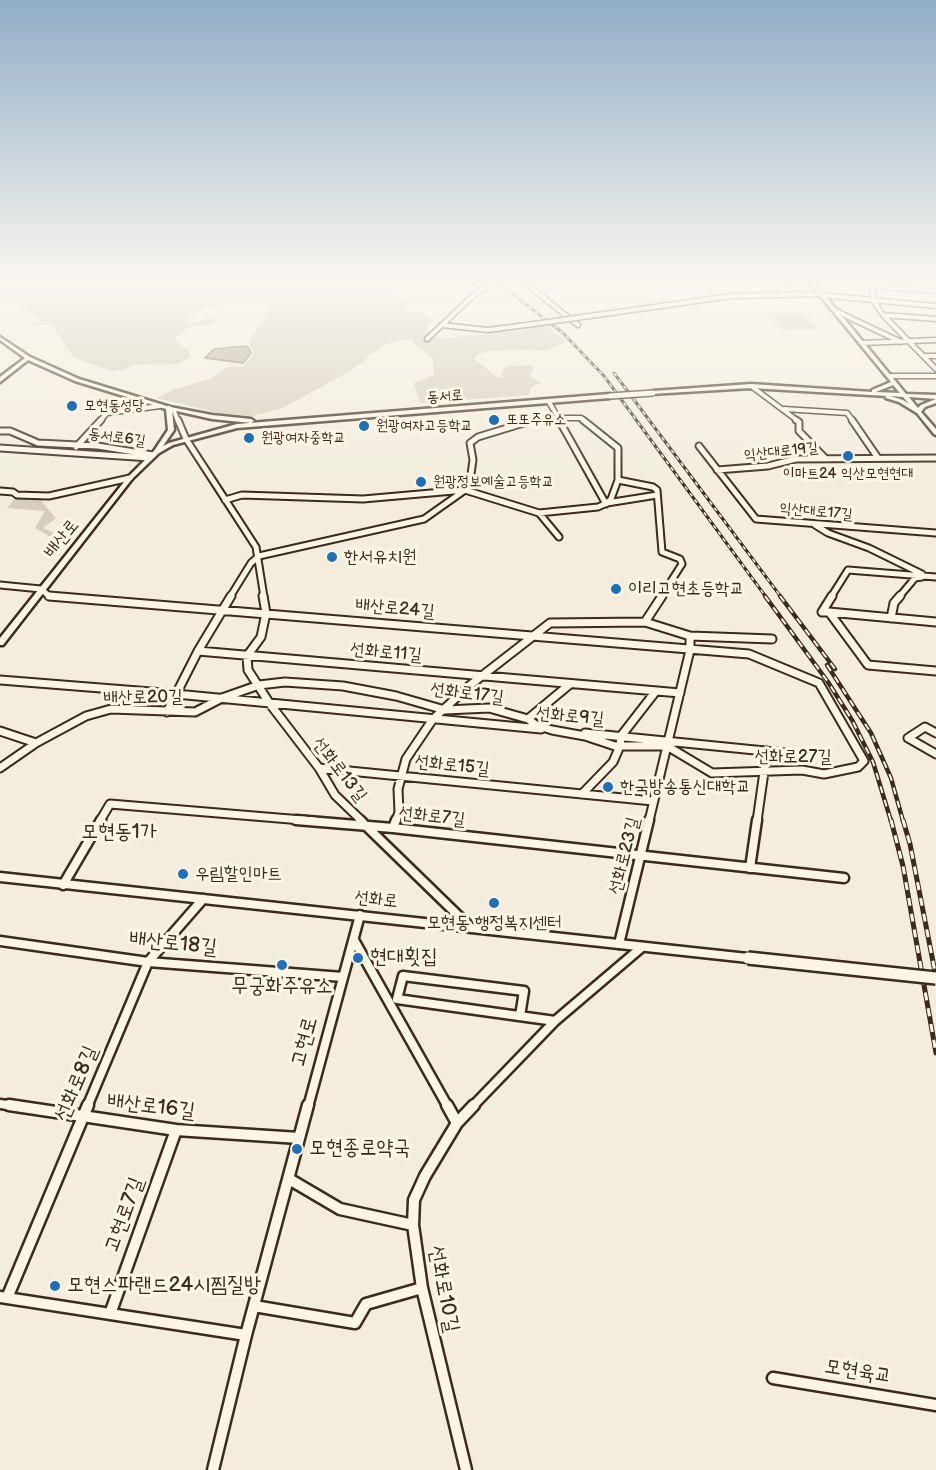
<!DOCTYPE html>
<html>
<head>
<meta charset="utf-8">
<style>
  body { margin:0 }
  canvas { display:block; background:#f4eddd }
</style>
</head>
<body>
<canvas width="936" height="1470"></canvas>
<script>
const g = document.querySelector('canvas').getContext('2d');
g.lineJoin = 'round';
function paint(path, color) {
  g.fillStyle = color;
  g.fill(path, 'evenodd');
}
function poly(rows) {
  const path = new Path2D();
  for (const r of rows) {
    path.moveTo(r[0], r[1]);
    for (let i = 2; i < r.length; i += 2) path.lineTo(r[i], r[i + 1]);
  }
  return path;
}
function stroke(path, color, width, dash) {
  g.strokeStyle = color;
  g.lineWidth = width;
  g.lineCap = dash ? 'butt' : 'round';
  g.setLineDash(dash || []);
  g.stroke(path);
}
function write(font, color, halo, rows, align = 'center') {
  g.font = font + ' "Balsamiq Sans","Poor Story",sans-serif';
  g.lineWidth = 6;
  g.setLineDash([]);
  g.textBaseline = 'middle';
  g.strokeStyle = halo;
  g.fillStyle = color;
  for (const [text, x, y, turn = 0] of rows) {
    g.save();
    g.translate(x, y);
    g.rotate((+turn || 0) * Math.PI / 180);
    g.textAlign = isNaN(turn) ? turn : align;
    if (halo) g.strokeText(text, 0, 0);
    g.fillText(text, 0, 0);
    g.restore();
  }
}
paint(poly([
  [0,282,385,282,383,285,389,295,410,304,404,307,409,311,421,311,423,315,434,320,426,328,435,337,445,338,518,331,547,325,566,341,547,351,517,349,491,351,478,354,474,359,498,378,502,377,502,371,508,366,532,365,533,371,529,376,541,383,532,386,529,395,420,403,414,383,434,375,433,359,412,341,412,339,391,342,370,354,363,362,346,373,283,408,252,416,219,413,157,398,172,390,209,379,227,367,244,366,254,354,249,343,274,300,213,306,189,315,186,319,191,324,208,318,220,320,207,325,186,328,184,332,175,337,176,341,189,351,190,357,178,364,132,365,124,370,111,371,73,357,52,324,33,326,33,323,40,320,17,302,0,305],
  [804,313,818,329,781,330,769,314],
  [17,496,42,496,42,502,56,518,43,528,61,536,49,536,35,528,45,511,7,508]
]), '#d6cdbd');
const water = poly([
  [245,346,249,348,251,353,243,363,205,358,214,349,245,346]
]);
paint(water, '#b0a596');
stroke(water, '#817466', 1.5);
const minorFar4 = poly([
  [474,282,485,288],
  [524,282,578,325],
  [872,282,873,300,883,315,936,369],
  [872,286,936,291],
  [779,290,798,288,791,282],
  [821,295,936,306],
  [834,310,901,342],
  [597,315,732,296,821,294],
  [883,315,936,319],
  [442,325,488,330,534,324],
  [427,339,475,294,485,288],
  [862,343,936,340],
  [924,356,936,356],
  [891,376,936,376],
  [751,386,798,421],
  [549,402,560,421],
  [169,408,174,411,178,421],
  [784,409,847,413,853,421],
  [100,421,107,413,160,406],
  [527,421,528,418,581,418,584,421]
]);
const minorFar3 = poly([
  [178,420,186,439,256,547,264,597],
  [559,420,606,504],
  [583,420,618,448,618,480,653,487,657,490,662,552,680,559,682,564,661,597],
  [796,420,799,422,799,431,826,459],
  [852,420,878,458],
  [0,431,10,431,38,443,98,446,153,455],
  [699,446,756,519,936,533],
  [76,447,101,420],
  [0,448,150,458],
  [717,470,768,466,796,459,936,458],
  [0,491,13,492,17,495,49,496,130,478],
  [225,500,242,495,363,499,465,490,539,513,598,507,607,503,657,495],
  [607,503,611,499,618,480],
  [539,513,559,537],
  [815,525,828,533,869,548,922,574],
  [0,585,41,589,49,596,62,597],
  [230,597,251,563,259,556,424,519,465,490,470,481,473,460,470,443,478,437,527,422,528,420],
  [831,597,848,570,936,577],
  [899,597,915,578,922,577]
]);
const minorFar2 = poly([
  [263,596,266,613,261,637,247,656,248,670,270,704,319,768,335,795,362,821],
  [832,596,822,612,829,612,868,665,936,671],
  [829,612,936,622],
  [891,618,894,603,900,596],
  [645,622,662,596],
  [690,636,772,639],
  [198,651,680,693],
  [0,680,176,694,541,729],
  [167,712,198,651,231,596],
  [528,719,570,684],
  [0,731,36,743],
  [585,733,785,753],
  [936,733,925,727,908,738,936,754],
  [0,768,36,743,86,716,111,709,195,712,222,698,259,685,285,682,343,686,396,696,445,710,489,708,528,719,536,725,552,730,585,736,615,746,667,746,712,773,802,770,824,774,858,767,864,761,819,683,749,654,49,596],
  [319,768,653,801],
  [582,794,613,762,620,746,621,736,656,691],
  [100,821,110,804,314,821],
  [396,821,399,812,398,789,406,759,433,719,469,686,550,623,645,622,690,636,690,650,649,821],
  [757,821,767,751]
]);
const minorFar1 = poly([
  [296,820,393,828,844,878],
  [360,820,469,926],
  [393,828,396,820],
  [750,868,757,820],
  [63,885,101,820],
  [354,940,448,1107],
  [0,941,148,962,343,977],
  [619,944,649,820],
  [520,1016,524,991,403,976,397,999,555,1021],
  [0,1104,20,1107],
  [87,1107,148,962,203,899],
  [308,1107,360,915],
  [472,1107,555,1021,642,947]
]);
const minor = poly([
  [9,1105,176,1130,299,1138],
  [447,1105,457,1123],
  [289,1179,340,1209,413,1225],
  [0,1297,246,1335],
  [7,1298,88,1105],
  [254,1306,355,1323,366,1304,422,1288],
  [110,1314,176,1130],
  [773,1378,936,1405],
  [213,1470,246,1335,308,1105],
  [466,1470,422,1288,413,1225,414,1200,425,1176,457,1123,474,1105]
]);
const tertiary = poly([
  [809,282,814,282,906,394,936,395,936,399,909,397,918,408,921,405,936,399,936,403,925,407,921,412,936,429,936,435,934,434,917,413,899,402,886,398,885,397,887,396,751,388,651,394,651,392,653,391,751,384,872,392,872,390,891,382,809,282],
  [893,385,900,393,876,392,893,385],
  [890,396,903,397,909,404,903,400,890,396],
  [0,337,30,357,79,379,170,407,212,415,251,419,254,421,251,423,212,419,172,410,174,430,163,446,169,443,237,424,610,394,613,396,610,398,237,428,173,445,159,453,132,479,3,645,0,645,0,638,128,477,154,451,168,430,166,409,75,381,28,360,0,382,0,377,25,358,0,340,0,337]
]);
const secondary = poly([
  [0,873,748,954,752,955,754,958,752,961,748,962,0,881,0,873]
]);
stroke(minorFar4, '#3b2a1e', 7);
stroke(minorFar3, '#3b2a1e', 9);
stroke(minorFar2, '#3b2a1e', 11);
stroke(minorFar1, '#3b2a1e', 13);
stroke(minor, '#3b2a1e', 15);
stroke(tertiary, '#3b2a1e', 5);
stroke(secondary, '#3b2a1e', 5);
stroke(minorFar4, '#fcf5e5', 4);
stroke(minorFar3, '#fcf5e5', 5);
stroke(minorFar2, '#fcf5e5', 7);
stroke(minorFar1, '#fcf5e5', 8);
stroke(minor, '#fcf5e5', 10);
paint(tertiary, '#fcf5e5');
paint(secondary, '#fcf5e5');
const railFar2 = poly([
  [497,282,563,333,604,376,766,597],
  [614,373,781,597]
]);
const railFar1 = poly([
  [765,596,828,682,852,720,873,762,891,821],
  [780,596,835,669],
  [827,665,871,733,891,778,903,821]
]);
const rail = poly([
  [891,820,903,866,936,1053],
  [903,820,910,844,936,977]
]);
stroke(railFar2, '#3b2a1e', 3);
stroke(railFar1, '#3b2a1e', 4.5);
stroke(rail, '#3b2a1e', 5);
stroke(railFar2, '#fcf5e5', 1.5, [4]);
stroke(railFar1, '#fcf5e5', 2, [7]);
stroke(rail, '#fcf5e5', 3, [8]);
const minorBridge = poly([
  [534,324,597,315]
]);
const tertiaryBridge = poly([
  [610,396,653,393]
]);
const secondaryBridge = poly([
  [748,958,936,978]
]);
stroke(minorBridge, '#3b2a1e', 7, []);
stroke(tertiaryBridge, '#3b2a1e', 8, []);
stroke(secondaryBridge, '#3b2a1e', 16, []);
stroke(minorBridge, '#fcf5e5', 4);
stroke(tertiaryBridge, '#fcf5e5', 5);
stroke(secondaryBridge, '#fcf5e5', 11);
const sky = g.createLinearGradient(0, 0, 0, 488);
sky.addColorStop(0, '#91aec7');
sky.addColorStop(0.58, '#faf7f0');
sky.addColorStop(1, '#faf7f000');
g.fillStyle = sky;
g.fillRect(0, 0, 936, 488);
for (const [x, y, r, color] of [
  [72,406,6,"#1f6fb2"],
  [494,420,6,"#1f6fb2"],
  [364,426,6,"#1f6fb2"],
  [249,438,6,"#1f6fb2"],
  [848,456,6,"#1f6fb2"],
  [421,482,6,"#1f6fb2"],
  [332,557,6,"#1f6fb2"],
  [616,589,6,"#1f6fb2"],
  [608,787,6,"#1f6fb2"],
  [183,874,6,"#1f6fb2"],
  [494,903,6,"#1f6fb2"],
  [358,958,6,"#1f6fb2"],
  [282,965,6,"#1f6fb2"],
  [297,1149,6,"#1f6fb2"],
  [55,1286,6,"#1f6fb2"]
]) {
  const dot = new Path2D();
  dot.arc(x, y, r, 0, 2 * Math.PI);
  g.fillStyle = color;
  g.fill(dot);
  stroke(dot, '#fcf5e5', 2);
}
write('15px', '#3b2a1e', '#fcf5e5', [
  ["동서로",445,397,-4],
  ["동서로6길",117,438,8],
  ["익산대로19길",781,452,-6],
  ["익산대로17길",816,512,5]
]);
write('15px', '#3b2a1e', '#fcf5e5', [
  ["모현동성당",84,406],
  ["또또주유소",506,420],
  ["원광여자고등학교",376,426],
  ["원광여자중학교",261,438],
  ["이마트24 익산모현현대",848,474,"center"],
  ["원광정보예술고등학교",433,482]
], 'left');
write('18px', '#3b2a1e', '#fcf5e5', [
  ["배산로",62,539,-51],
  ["배산로24길",395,609,5],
  ["선화로11길",386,653,5],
  ["선화로17길",467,694,7],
  ["배산로20길",143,698,-1],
  ["선화로9길",570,717,5],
  ["선화로27길",793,757],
  ["선화로15길",452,766,6],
  ["선화로13길",339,770,52],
  ["선화로7길",432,817,6],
  ["선화로23길",625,856,-76],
  ["선화로",376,900,6]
]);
write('18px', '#3b2a1e', '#fcf5e5', [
  ["한서유치원",344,557],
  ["이리고현초등학교",628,589],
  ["한국방송통신대학교",620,787],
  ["우림할인마트",195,874],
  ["모현동 행정복지센터",494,923,"center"]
], 'left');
write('21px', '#3b2a1e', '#fcf5e5', [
  ["모현동1가",119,833]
]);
write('21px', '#3b2a1e', '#fcf5e5', [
  ["배산로18길",173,944,6],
  ["고현로",305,1042,-75],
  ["선화로8길",77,1084,-67],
  ["배산로16길",151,1107,7],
  ["고현로7길",125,1215,-70],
  ["선화로10길",443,1289,79],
  ["모현육교",858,1372,9]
]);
write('21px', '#3b2a1e', '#fcf5e5', [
  ["현대횟집",370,958],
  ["무궁화주유소",282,987,"center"],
  ["모현종로약국",309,1149],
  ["모현스파랜드24시찜질방",67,1286]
], 'left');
</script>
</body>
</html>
